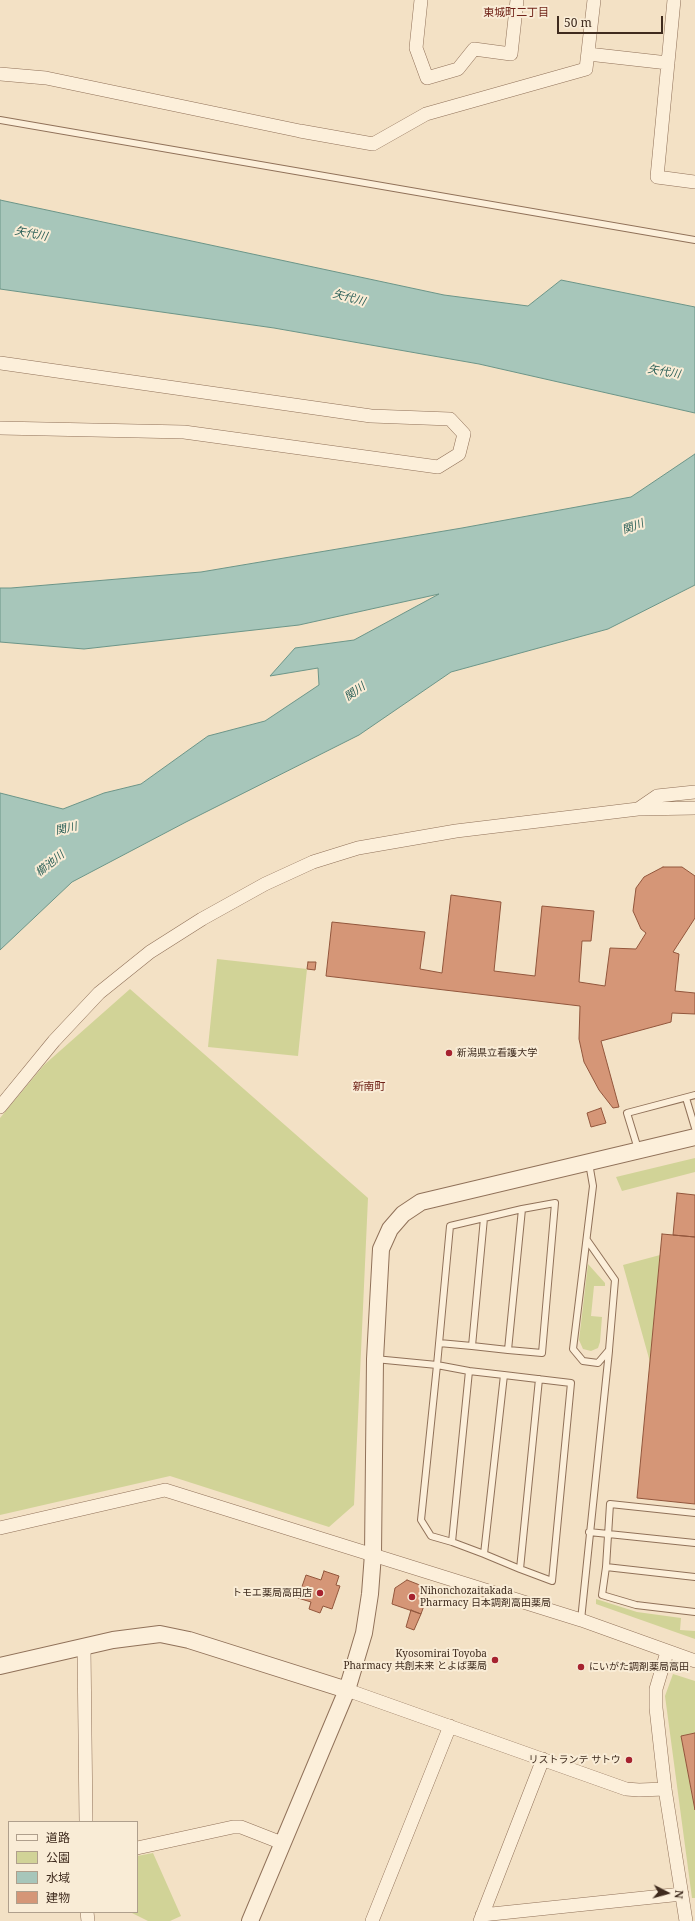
<!DOCTYPE html>
<html>
<head>
<meta charset="utf-8">
<style>
  body { margin:0 }
  #map { position:relative; width:695px; height:1921px; overflow:hidden; background:#f3e1c5; font-family:"Noto Serif","Noto Sans JP",serif }
  canvas { display:block }
  .legend { position:absolute; left:8px; top:1821px; width:130px; height:92px; box-sizing:border-box; background:#f9ecd6; border:1px solid #af9f8c; margin:0; padding:5px 7px; list-style:none; font-size:12px; color:#3f2b1e }
  .legend li { display:flex; align-items:center; gap:8px; height:20px }
  .legend b { width:20px; border:1px solid #af9f8c }
  .north { position:absolute; left:647px; top:1873px; width:40px; height:40px; -webkit-text-stroke:3px #f9ecd6; paint-order:stroke; rotate:96deg; font-size:11px; font-weight:700; line-height:16px; text-align:center; color:#3f2b1e }
  .north::after { content:''; display:block; margin:auto; width:14px; height:18px; background:#3f2b1e; clip-path:polygon(50% 0,100% 100%,50% 72%,0 100%) }
  .scale { position:absolute; left:557px; top:16px; width:106px; height:18px; box-sizing:border-box; border:2px solid #3f2b1e; border-top:0; padding-left:5px; font-size:12px; line-height:14px; white-space:nowrap; color:#3f2b1e; -webkit-text-stroke:3px #f9ecd6; paint-order:stroke }
</style>
</head>
<body>
<div id="map">
<canvas width="695" height="1921"></canvas>
<ul class="legend">
<li><b style="height:5px;background:#fcefda"></b>道路</li>
<li><b style="height:11px;background:#d1d397"></b>公園</li>
<li><b style="height:11px;background:#a7c6ba"></b>水域</li>
<li><b style="height:11px;background:#d59677"></b>建物</li>
</ul>
<div class="north">N</div>
<div class="scale">50 m</div>
</div>
<script>
const g = document.querySelector('canvas').getContext('2d');
g.lineJoin = 'round';
function paint(path, color) {
  g.fillStyle = color;
  g.fill(path, 'evenodd');
}
function poly(rows) {
  const path = new Path2D();
  for (const r of rows) {
    path.moveTo(r[0], r[1]);
    for (let i = 2; i < r.length; i += 2) path.lineTo(r[i], r[i + 1]);
  }
  return path;
}
function stroke(path, color, width, dash) {
  g.strokeStyle = color;
  g.lineWidth = width;
  g.lineCap = dash ? 'butt' : 'round';
  g.setLineDash(dash || []);
  g.stroke(path);
}
function write(font, color, halo, rows, align = 'center') {
  g.font = font + ' "Noto Serif","Noto Sans JP",serif';
  g.lineWidth = 4;
  g.setLineDash([]);
  g.textBaseline = 'middle';
  g.strokeStyle = halo;
  g.fillStyle = color;
  for (const [text, x, y, turn = 0] of rows) {
    g.save();
    g.translate(x, y);
    g.rotate((+turn || 0) * Math.PI / 180);
    g.textAlign = isNaN(turn) ? turn : align;
    if (halo) g.strokeText(text, 0, 0);
    g.fillText(text, 0, 0);
    g.restore();
  }
}
paint(poly([
  [217,959,307,969,298,1056,208,1047],
  [130,989,368,1198,354,1505,329,1527,170,1476,0,1515,0,1118,44,1065],
  [695,1158,695,1172,622,1191,616,1177],
  [660,1255,650,1362,623,1265],
  [588,1264,605,1283,605,1286,594,1286,591,1316,602,1317,600,1342,598,1348,591,1351,583,1349,579,1340],
  [596,1599,637,1612,681,1618,680,1630,695,1631,695,1639,596,1604],
  [673,1674,695,1681,695,1733,681,1736,695,1810,695,1898,692,1898,665,1696],
  [153,1853,181,1916,170,1921,148,1921,130,1912,137,1912,137,1856]
]), '#d1d397');
const water = poly([
  [0,200,444,295,528,306,561,280,695,307,695,413,479,364,274,328,0,289,0,200],
  [695,454,695,585,608,629,451,672,359,735,186,822,72,882,0,950,0,793,63,809,104,793,141,784,208,736,265,721,319,685,318,668,270,676,295,648,354,640,439,594,299,625,84,649,0,642,0,588,11,588,201,572,462,528,631,497,695,454]
]);
paint(water, '#a7c6ba');
stroke(water, '#6c9588', 1);
const building = poly([
  [663,867,682,867,695,876,695,918,673,952,679,954,675,991,695,993,695,1014,672,1013,671,1022,601,1041,619,1107,613,1108,599,1090,584,1062,579,1039,580,1006,326,976,332,922,425,932,420,969,442,973,451,895,501,902,494,971,535,976,542,906,594,911,591,941,582,941,579,982,605,986,610,948,636,949,646,933,641,929,633,911,636,888,644,877,663,867],
  [308,962,316,962,315,970,307,969,308,962],
  [601,1108,606,1123,591,1127,587,1113,601,1108],
  [677,1193,695,1195,695,1237,673,1235,677,1193],
  [662,1234,695,1237,695,1504,637,1498,662,1234],
  [324,1571,339,1576,336,1585,340,1586,332,1609,323,1606,320,1613,309,1609,311,1602,298,1598,306,1575,321,1580,324,1571],
  [407,1580,430,1589,421,1614,392,1604,395,1588,407,1580],
  [411,1610,421,1614,414,1630,406,1627,411,1610],
  [695,1733,695,1810,681,1736,695,1733]
]);
paint(building, '#d59677');
stroke(building, '#92563c', 1);
const service = poly([
  [0,120,695,240],
  [686,1098,695,1128],
  [638,1149,627,1113,695,1095],
  [587,1240,615,1280,609,1350,598,1363,583,1361,573,1349,593,1186,589,1163],
  [472,1346,508,1350,522,1209,484,1218],
  [508,1350,542,1353,555,1203,522,1209],
  [375,1359,437,1365,450,1226,484,1218,472,1346,439,1343],
  [695,1513,610,1504,606,1567,695,1577],
  [589,1532,695,1543],
  [452,1542,431,1536,421,1520,437,1365,469,1371],
  [484,1554,452,1542,469,1371,504,1375],
  [606,1567,602,1595,636,1605,695,1612],
  [520,1569,484,1554,504,1375,571,1383,552,1581,520,1569,539,1379],
  [581,1620,609,1351]
]);
const minor = poly([
  [421,0,416,48,427,78,458,69,474,49,511,54,517,0],
  [674,0,657,177,695,182],
  [588,54,668,63],
  [0,74,46,78,300,131,373,144,426,114,586,69,594,0],
  [0,363,371,416,450,419,464,434,459,454,438,467,184,432,0,428],
  [638,809,657,796,695,792],
  [0,1107,54,1041,99,993,150,952,202,919,265,884,313,862,358,848,456,831,638,809,695,808],
  [0,1528,165,1490,581,1620,695,1661],
  [84,1647,86,1822],
  [667,1652,656,1689,656,1708,665,1789,686,1921],
  [347,1690,626,1789,639,1790,665,1789],
  [137,1848,233,1827,241,1827,282,1843],
  [87,1912,88,1921],
  [482,1915,682,1894],
  [372,1921,450,1726],
  [480,1921,543,1759]
]);
const tertiary = poly([
  [0,1666,113,1640,160,1634,189,1640,347,1690],
  [250,1921,347,1690,364,1633,370,1594,373,1554,375,1359,381,1249,390,1229,403,1214,421,1202,695,1137]
]);
stroke(service, '#907159', 8);
stroke(minor, '#907159', 14);
stroke(tertiary, '#907159', 18);
stroke(service, '#fcefda', 6);
stroke(minor, '#fcefda', 13);
stroke(tertiary, '#fcefda', 16);
for (const [x, y, r, color] of [
  [449,1053,4,"#a6222f"],
  [320,1593,4,"#a6222f"],
  [412,1597,4,"#a6222f"],
  [495,1660,4,"#a6222f"],
  [581,1667,4,"#a6222f"],
  [629,1760,4,"#a6222f"]
]) {
  const dot = new Path2D();
  dot.arc(x, y, r, 0, 2 * Math.PI);
  g.fillStyle = color;
  g.fill(dot);
  stroke(dot, '#f9ecd6', 1.5);
}
write('10px', '#3f2b1e', '#f9ecd6', [
  ["新潟県立看護大学",457,1053],
  ["Nihonchozaitakada",420,1591],
  ["Pharmacy 日本調剤高田薬局",420,1603],
  ["トモエ薬局高田店",312,1593,"right"],
  ["Kyosomirai Toyoba",487,1654,"right"],
  ["Pharmacy 共創未来 とよば薬局",487,1666,"right"],
  ["にいがた調剤薬局高田",589,1667],
  ["リストランテ サトウ",621,1760,"right"]
], 'left');
write('11px', '#702319', '#f9ecd6', [
  ["東城町二丁目",516,13],
  ["新南町",369,1087]
]);
write('italic 11px', '#2c6058', '#f9ecd6', [
  ["矢代川",31,234,11],
  ["矢代川",349,298,15],
  ["矢代川",664,372,10],
  ["関川",633,527,-20],
  ["関川",355,692,-35],
  ["関川",66,829,-12],
  ["櫛池川",50,864,-39]
]);
</script>
</body>
</html>
